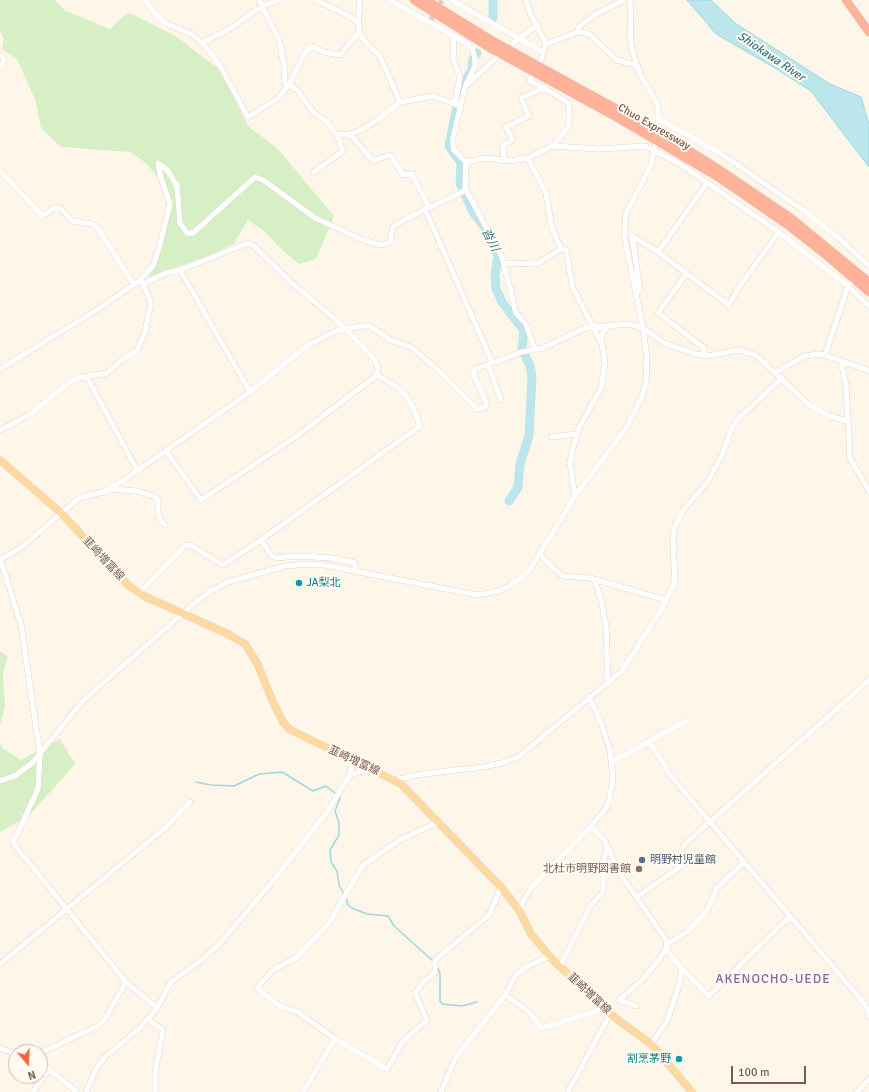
<!DOCTYPE html>
<html>
<head>
<meta charset="utf-8">
<style>
  body { margin:0 }
  #map { position:relative; width:869px; height:1092px; overflow:hidden; background:#fff6ea; font-family:Signika,sans-serif }
  canvas { display:block }
  .north { position:absolute; left:8px; top:1044px; width:40px; height:40px; box-sizing:border-box; background:#fffaf2; border:1px solid #cbbaae; border-radius:50%; rotate:161deg; font-size:11px; font-weight:700; line-height:16px; text-align:center; color:#7e5a49 }
  .north::after { content:''; display:block; margin:auto; width:14px; height:18px; background:#f56542; clip-path:polygon(50% 0,100% 100%,50% 72%,0 100%) }
  .scale { position:absolute; left:731px; top:1066px; width:75px; height:18px; box-sizing:border-box; border:2px solid #7e5a49; border-top:0; padding-left:5px; font-size:12px; line-height:14px; white-space:nowrap; color:#7e5a49; -webkit-text-stroke:3px #fffaf2; paint-order:stroke }
</style>
</head>
<body>
<div id="map">
<canvas width="869" height="1092"></canvas>
<div class="north">N</div>
<div class="scale">100 m</div>
</div>
<script>
const g = document.querySelector('canvas').getContext('2d');
g.lineJoin = 'round';
function paint(path, color) {
  g.fillStyle = color;
  g.fill(path, 'evenodd');
}
function poly(rows) {
  const path = new Path2D();
  for (const r of rows) {
    path.moveTo(r[0], r[1]);
    for (let i = 2; i < r.length; i += 2) path.lineTo(r[i], r[i + 1]);
  }
  return path;
}
function stroke(path, color, width, dash) {
  g.strokeStyle = color;
  g.lineWidth = width;
  g.lineCap = dash ? 'butt' : 'round';
  g.setLineDash(dash || []);
  g.stroke(path);
}
function write(font, color, halo, rows, align = 'center') {
  g.font = font + ' Signika,"Noto Sans JP",sans-serif';
  g.lineWidth = 4;
  g.setLineDash([]);
  g.textBaseline = 'middle';
  g.strokeStyle = halo;
  g.fillStyle = color;
  for (const [text, x, y, turn = 0] of rows) {
    g.save();
    g.translate(x, y);
    g.rotate((+turn || 0) * Math.PI / 180);
    g.textAlign = isNaN(turn) ? turn : align;
    if (halo) g.strokeText(text, 0, 0);
    g.fillText(text, 0, 0);
    g.restore();
  }
}
paint(poly([
  [0,0,55,0,64,10,110,29,126,14,132,14,177,37,216,67,223,76,248,126,278,149,334,216,316,259,299,264,281,249,265,232,248,220,234,244,208,256,148,277,165,236,166,195,161,181,146,163,130,152,61,147,41,128,35,99,17,59,2,49,4,39,0,31],
  [0,651,8,657,3,672,5,706,0,726],
  [60,739,75,764,28,817,0,832,0,742,2,748,21,760]
]), '#d7efc5');
const water = poly([
  [687,0,711,0,735,23,830,84,861,97,869,124,869,167,811,91,775,68,716,34,687,0]
]);
paint(water, '#bbe6ec');
stroke(water, '#9fd7df', 1);
stroke(poly([
  [196,782,211,785,234,786,259,774,282,772,313,791,326,786,336,794],
  [338,797,340,798,335,811,339,823,339,835,330,850,331,862,337,871,339,885,344,894],
  [346,898,348,905,352,908,367,914,388,916,394,926,433,961],
  [437,965,440,974,440,1001,442,1004,462,1006,477,1002]
]), '#9fd7df', 1.5);
stroke(poly([
  [493,18,493,0],
  [477,53,473,59,472,70,461,87,449,146,461,163,460,183,473,212,485,228],
  [493,245,498,256,495,275,496,289,502,302,522,328,524,331,522,349,530,366,532,376,529,436,520,464,518,487,509,501]
]), '#bbe6ec', 9);
stroke(poly([
  [431,20,442,0]
]), '#dfcfc2', 5.5, [5.5, 3]);
const minor = poly([
  [145,0,158,17,167,24,193,35,205,46,219,64,248,117,277,99,289,85,284,82,285,71,279,39,259,0],
  [316,0,351,17,358,23],
  [360,0,358,23,360,35,368,45,380,56,400,102,433,96,460,106],
  [390,0,468,44,472,49,475,58,475,66,465,87,453,138,453,146,454,150,466,162,465,188,502,257,516,313,526,324,535,350],
  [452,0,543,52],
  [526,0,530,13,546,44,541,60],
  [630,0,631,46,640,74,658,105,658,125],
  [359,32,340,55,324,52,311,46,303,56,289,85,298,91,313,112,326,121,337,135,350,134,361,130,379,119,400,102],
  [578,32,579,27,596,14,624,0],
  [454,37,453,58,460,77,455,104],
  [202,43,231,28,262,6,279,0],
  [513,43,536,26],
  [546,44,578,32,589,34,617,60,636,65],
  [0,55,4,59,3,64,0,67],
  [467,85,496,58],
  [659,119,720,153,803,210,839,238,869,266],
  [350,134,373,161,389,155,392,157,403,175,412,174,429,207],
  [552,146,599,149,645,146,651,149,680,164,777,231,848,286,869,306],
  [528,158,546,193,551,224,557,240,561,249,566,250,573,288,602,344],
  [504,161,503,145,513,140,506,127,529,116,521,98,544,88,530,81,531,78],
  [466,162,487,158,511,161,528,158,552,146,557,141,569,126,569,107,568,103,544,88],
  [0,171,43,216,54,208,60,208,72,221,92,224,97,227,134,285],
  [314,172,343,151,337,135],
  [425,209,492,362],
  [658,252,707,183],
  [504,263,537,264,561,249],
  [180,270,248,243,254,246,293,284,335,319,368,352,375,361,378,368,377,375,397,387,406,396,413,407,420,426,261,540,271,555,276,558,296,556,333,558,355,563,355,571],
  [687,273,658,313,704,348,704,355],
  [139,281,153,266,159,248,170,204,160,175,158,163,168,171,177,186,180,223,187,233,193,233,255,177,263,180,315,218,365,241,382,245,390,242,393,227,406,219,466,190],
  [636,294,640,289,632,236,658,252,729,305,739,287,779,232],
  [825,355,869,371],
  [841,361,846,385,848,421],
  [488,364,501,400],
  [0,369,95,311,139,281,143,284,166,273,180,270,250,392],
  [776,372,805,356,818,354,825,355,848,286,851,282],
  [87,377,137,470],
  [0,430,29,415,69,383,78,378,107,373,123,359,137,351,145,332,151,303,143,284],
  [551,437,577,434],
  [166,451,201,500,294,438,377,375],
  [110,489,136,491,153,496,158,500,158,514,161,521,165,525],
  [575,496,570,463,572,452,579,428,601,388,605,364,601,336,608,326],
  [540,555,562,576,590,578,666,600],
  [0,558,21,625,40,754,38,789,13,843,126,982,157,1008],
  [0,560,22,547,79,498,103,492,124,480,250,392,308,345,336,331,361,326,370,326,390,340,411,347,437,369,477,409,485,407,487,404,473,373,476,369,522,352,543,348,585,328,628,324,643,328,664,343,695,354,708,356,738,350,756,355,808,404,829,416,848,421,850,458,869,491],
  [595,581,602,603,606,627,608,681],
  [139,593,185,546,190,545,223,565,261,540],
  [649,741,671,776,858,996,866,1006,869,1016],
  [612,762,686,721],
  [350,775,369,769],
  [394,780,423,774,483,767,502,763,518,757,622,671,664,605,675,581,673,543,674,529,682,512,708,481,722,455,732,428,741,416,782,378],
  [0,781,15,776,32,763,83,701,102,684,196,602,209,592,228,582,285,566,308,564,324,565,477,595,499,591,511,585,529,571,575,496,625,430,642,397,646,382,647,358,643,328,624,235,626,214,651,165,655,146],
  [591,826,605,841,618,871,667,941,666,949,658,961,642,980,619,1000,637,1006],
  [637,897,681,866,684,861,681,851,685,844,869,680],
  [519,910,530,889,591,826,605,810,609,801,613,779,610,750,600,720,589,697],
  [668,944,688,931,706,912,717,888,744,862],
  [0,964,165,828,190,802],
  [560,967,591,905,603,892,603,866,607,846],
  [682,969,709,996,790,916],
  [505,995,529,1012,541,1028,604,1009],
  [147,1019,163,1030,155,1072,155,1092],
  [335,1039,298,1012,281,1007,257,988,273,970,297,957,329,923,363,865,400,840,438,822],
  [651,1044,667,1021,679,985,682,969,666,949],
  [0,1048,16,1054],
  [40,1053,98,1026,105,1019,126,982],
  [40,1064,49,1069,77,1092],
  [33,1092,49,1069],
  [86,1092,97,1067,106,1056,140,1028,157,1008,171,982,203,959,222,941,272,882,327,812,350,775,353,761],
  [303,1092,335,1039,387,1069,403,1041,427,1020,415,993,423,982,435,973,435,960,489,915,501,887],
  [441,1092,456,1057,505,995,516,975,526,967,550,956],
  [568,1092,610,1014],
  [857,1092,869,1079]
]);
const major = poly([
  [0,460,61,513,129,586,144,596,228,634,245,644,257,663,273,702,283,722,289,729,401,784,501,887,519,910,531,934,554,961,610,1014,651,1044,692,1092]
]);
const highway = poly([
  [414,0,490,48,618,118,718,177,789,226,826,255,869,292],
  [426,0,493,41,664,135,720,170,791,218,869,282],
  [846,0,869,32]
]);
stroke(minor, '#d5bfb0', 6);
stroke(major, '#ddd4d0', 8);
stroke(highway, '#ddd4d0', 9);
stroke(minor, '#fff', 5.5);
stroke(major, '#ffd9a0', 7);
stroke(highway, '#ffb29a', 8);
for (const [x, y, r, color] of [
  [299,583,4,"#0f9aa8"],
  [642,860,4,"#5c6f8a"],
  [639,869,4,"#8d6e63"],
  [679,1059,4,"#0f9aa8"]
]) {
  const dot = new Path2D();
  dot.arc(x, y, r, 0, 2 * Math.PI);
  g.fillStyle = color;
  g.fill(dot);
  stroke(dot, '#fffaf2', 1.5);
}
write('11px', '#7e5a49', '#fffaf2', [
  ["Chuo Expressway",654,127,30],
  ["韮崎増富線",103,559,47],
  ["韮崎増富線",354,761,25],
  ["韮崎増富線",589,994,43]
]);
write('11px', '#0d838f', '#fffaf2', [
  ["JA梨北",307,583],
  ["割烹茅野",671,1059,"right"]
], 'left');
write('11px', '#4e5e75', '#fffaf2', [
  ["明野村児童館",650,860]
], 'left');
write('11px', '#785e54', '#fffaf2', [
  ["北杜市明野図書館",631,869]
], 'right');
write('italic 12px', '#3a7984', '#fffaf2', [
  ["Shiokawa River",771,57,34],
  ["沓川",490,240,63]
]);
g.letterSpacing = '1px';
write('13px', '#8b65a0', '#fffaf2', [
  ["AKENOCHO-UEDE",773,980]
]);
g.letterSpacing = '0px';
</script>
</body>
</html>
